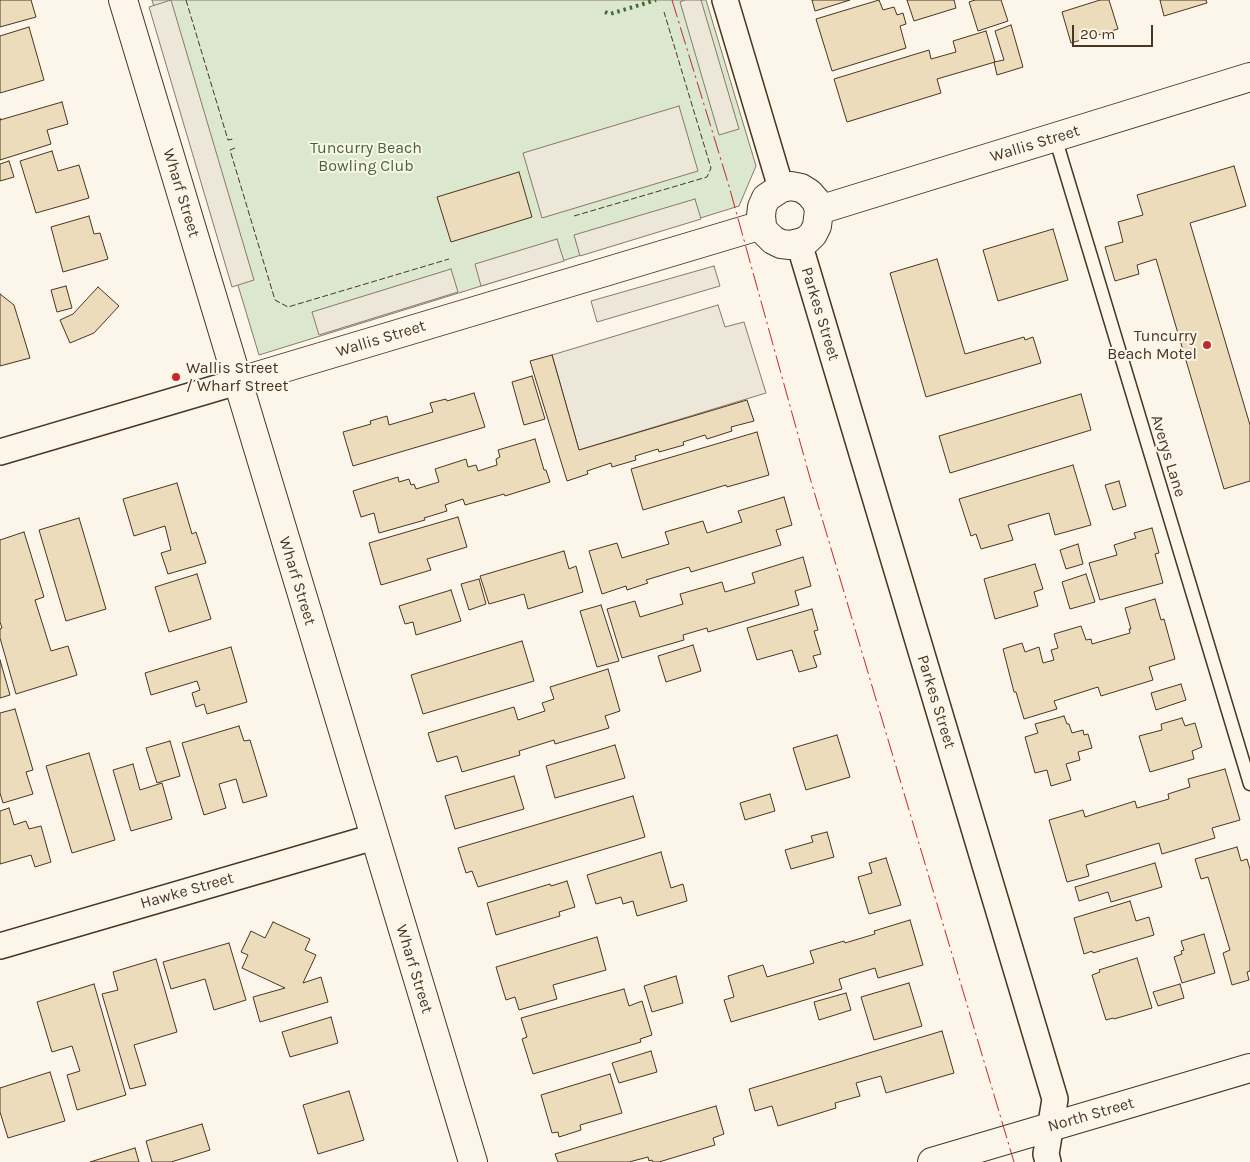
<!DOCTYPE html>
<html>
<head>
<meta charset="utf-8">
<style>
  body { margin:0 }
  #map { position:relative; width:1250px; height:1162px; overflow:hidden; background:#fbf6e9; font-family:Karla,sans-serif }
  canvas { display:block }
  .scale { position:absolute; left:1072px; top:25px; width:81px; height:22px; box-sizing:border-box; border:2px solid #4a3520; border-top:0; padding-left:6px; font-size:15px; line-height:18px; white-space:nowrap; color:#4a3520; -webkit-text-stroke:4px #fbf6e9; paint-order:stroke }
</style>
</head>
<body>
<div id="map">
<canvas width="1250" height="1162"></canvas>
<div class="scale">20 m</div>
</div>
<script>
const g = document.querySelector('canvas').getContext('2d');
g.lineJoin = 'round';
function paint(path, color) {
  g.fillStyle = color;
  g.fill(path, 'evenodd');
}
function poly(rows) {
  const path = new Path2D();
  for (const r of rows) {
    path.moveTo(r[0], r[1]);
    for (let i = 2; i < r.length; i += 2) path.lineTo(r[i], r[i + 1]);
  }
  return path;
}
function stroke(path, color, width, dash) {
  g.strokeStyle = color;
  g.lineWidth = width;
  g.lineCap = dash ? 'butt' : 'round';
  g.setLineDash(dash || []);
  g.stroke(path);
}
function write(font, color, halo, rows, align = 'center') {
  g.font = font + ' Karla,sans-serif';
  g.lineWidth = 4;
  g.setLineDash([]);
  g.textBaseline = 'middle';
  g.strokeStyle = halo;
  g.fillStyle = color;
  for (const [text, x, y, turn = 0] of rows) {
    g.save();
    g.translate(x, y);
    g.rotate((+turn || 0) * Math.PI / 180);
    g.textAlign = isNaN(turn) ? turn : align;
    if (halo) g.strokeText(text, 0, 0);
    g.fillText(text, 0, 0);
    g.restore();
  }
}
const green = poly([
  [152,0,706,0,756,166,739,206,259,355,152,0]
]);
paint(green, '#dce7d0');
stroke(green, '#887966', 1);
const parking = poly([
  [171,0,254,280,232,287,149,7,171,0],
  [685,0,701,0,739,129,719,135,680,2,685,0],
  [679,106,698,171,542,218,523,153,679,106],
  [695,199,701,219,580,256,574,235,695,199],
  [557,239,564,261,481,286,475,264,557,239],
  [714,266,720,286,597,322,591,301,714,266],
  [451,269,458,292,319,335,312,312,451,269],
  [718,305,725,327,744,322,766,393,579,450,552,355,718,305]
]);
paint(parking, '#ede7d9');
stroke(parking, '#887966', 1);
const building = poly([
  [0,0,31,0,36,17,0,27,0,0],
  [812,0,850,0,815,11,812,0],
  [879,0,883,10,894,7,897,15,903,13,906,24,900,26,906,48,832,71,816,19,879,0],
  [907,0,954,0,956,8,914,21,907,0],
  [975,0,1001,0,1008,21,978,31,969,2,975,0],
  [1100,0,1109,0,1118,29,1071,43,1062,12,1100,0],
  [1160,0,1206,0,1207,3,1164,16,1160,0],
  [1011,25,1023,67,997,75,994,62,1004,60,995,31,1011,25],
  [29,27,44,80,0,93,0,36,29,27],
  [986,31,995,62,937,79,941,93,847,122,834,79,929,50,931,59,956,52,953,41,986,31],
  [62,102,68,124,47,130,51,144,0,160,0,118,0,120,62,102],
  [52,151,58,171,79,165,89,198,36,213,20,161,52,151],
  [9,161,14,177,0,181,0,164,9,161],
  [1234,166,1246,206,1190,223,1250,425,1250,481,1224,489,1156,259,1137,265,1139,274,1115,281,1105,247,1123,242,1118,222,1143,215,1137,195,1234,166],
  [519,172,532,217,451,242,437,197,519,172],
  [89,216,94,234,100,233,108,259,63,272,51,227,89,216],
  [1053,229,1068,280,998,301,983,250,1053,229],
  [937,259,965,354,1024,337,1025,340,1033,337,1041,363,926,397,890,273,937,259],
  [66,286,72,308,57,312,51,290,66,286],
  [98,287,119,306,94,333,70,343,60,320,73,314,98,287],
  [0,294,14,305,30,358,0,366,0,294],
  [552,355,579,450,747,400,754,421,731,427,732,431,707,439,705,435,683,442,684,445,659,452,658,449,635,456,636,460,612,467,611,463,587,471,588,474,567,481,530,361,552,355],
  [532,376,545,419,524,425,512,382,532,376],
  [474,393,485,427,353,466,343,432,371,424,370,421,387,416,389,425,433,412,430,403,446,399,447,401,474,393],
  [1081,394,1091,430,950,473,939,436,1081,394],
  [757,432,769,475,727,487,726,485,643,510,631,469,757,432],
  [535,439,544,470,546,470,550,482,505,496,504,494,465,505,463,499,445,505,447,511,424,518,425,520,379,533,374,513,361,517,353,491,398,477,399,482,409,479,411,485,414,484,416,489,439,482,435,469,466,459,468,467,476,465,478,471,497,465,496,459,500,457,498,450,535,439],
  [1073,465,1091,525,1055,535,1049,513,1008,525,1013,540,981,549,976,534,971,536,959,499,1073,465],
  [1119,481,1126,506,1113,510,1105,485,1119,481],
  [177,483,192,534,196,532,206,563,168,574,161,553,171,550,165,526,134,536,123,499,177,483],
  [784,497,792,525,776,530,781,545,691,572,689,567,646,580,648,583,627,590,626,586,602,594,589,551,617,543,622,558,669,544,665,532,703,521,707,533,742,522,738,511,784,497],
  [458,517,467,547,427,559,431,570,381,585,369,543,458,517],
  [79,518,106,609,66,621,39,530,79,518],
  [1152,528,1159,553,1155,554,1163,583,1100,600,1089,563,1117,555,1114,545,1136,538,1134,533,1152,528],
  [24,532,44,597,35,600,51,651,68,646,77,675,16,694,0,638,0,629,2,628,0,622,0,540,24,532],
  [1078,544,1083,564,1066,569,1060,550,1078,544],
  [564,551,569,569,576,566,583,592,528,609,524,594,489,604,480,576,564,551],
  [803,557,811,586,795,591,799,605,708,632,707,628,683,635,684,640,622,658,607,609,635,601,640,617,683,604,680,594,722,582,725,592,755,583,752,573,803,557],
  [1035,564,1043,589,1034,592,1038,606,995,619,984,579,1035,564],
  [197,574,211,619,169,632,155,587,197,574],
  [1086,574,1095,602,1070,609,1062,582,1086,574],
  [479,579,486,604,469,610,461,584,479,579],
  [451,590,461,621,416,635,413,622,405,624,399,606,451,590],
  [1155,599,1161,620,1164,619,1175,659,1149,667,1153,680,1101,696,1098,687,1054,701,1057,709,1024,719,1016,692,1014,692,1003,649,1022,643,1025,652,1039,647,1043,663,1054,660,1051,650,1058,648,1054,634,1081,626,1086,640,1091,639,1092,644,1130,633,1129,629,1131,629,1125,608,1155,599],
  [601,605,619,661,597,667,580,611,601,605],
  [812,609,818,630,814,631,821,654,813,656,817,667,799,672,792,650,757,660,747,628,812,609],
  [522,641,534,681,423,714,411,675,522,641],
  [693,645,701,671,666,682,658,656,693,645],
  [231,647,247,702,207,714,204,704,196,707,192,693,200,690,197,681,151,695,145,673,231,647],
  [0,660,10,695,0,698,0,660],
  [608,669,620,711,605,716,609,728,555,744,554,740,519,751,520,755,462,772,457,756,437,762,428,733,514,707,518,720,545,711,542,703,554,699,550,687,608,669],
  [1181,684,1186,700,1156,710,1151,693,1181,684],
  [15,709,33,770,26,772,33,794,3,803,0,793,0,713,15,709],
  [1064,716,1067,724,1069,724,1072,733,1083,730,1084,735,1088,734,1092,748,1078,752,1080,760,1066,764,1071,780,1051,786,1047,770,1035,773,1025,737,1038,733,1035,724,1064,716],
  [1182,718,1185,726,1195,723,1202,747,1192,751,1194,759,1150,772,1139,736,1162,730,1161,724,1182,718],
  [239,726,244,741,250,740,267,796,243,803,236,779,219,784,226,808,204,815,182,743,239,726],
  [837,735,850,777,806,790,793,748,837,735],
  [170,741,180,776,157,783,146,748,170,741],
  [615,745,625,778,555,798,546,766,615,745],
  [89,753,115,840,72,853,46,766,89,753],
  [133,764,140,790,162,783,172,819,131,831,113,770,133,764],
  [1225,769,1240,820,1212,828,1215,838,1162,854,1159,843,1086,865,1089,876,1067,882,1049,820,1083,810,1085,817,1135,801,1137,808,1169,799,1168,794,1190,787,1188,779,1225,769],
  [514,776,524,809,455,829,445,796,514,776],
  [770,794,775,811,745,820,740,803,770,794],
  [633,796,645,837,478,887,472,871,466,873,458,848,633,796],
  [9,808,14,825,26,821,29,829,41,826,51,862,35,867,31,855,0,864,0,811,9,808],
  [827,832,834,857,791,869,785,850,813,842,811,836,827,832],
  [1237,847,1241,861,1247,859,1250,869,1250,971,1247,972,1249,980,1232,985,1223,953,1230,950,1208,877,1201,879,1195,859,1237,847],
  [661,852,671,888,683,884,687,901,637,916,633,901,623,904,621,897,596,904,587,875,661,852],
  [886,858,901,905,869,914,858,877,872,873,869,863,886,858],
  [1155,863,1162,887,1111,902,1108,892,1079,901,1075,887,1155,863],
  [567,881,575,907,559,912,560,916,496,935,487,903,550,884,551,886,567,881],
  [1130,901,1136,921,1149,917,1154,935,1093,953,1092,951,1084,954,1074,918,1130,901],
  [910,920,923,965,878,978,875,968,839,979,842,989,731,1022,724,1000,734,997,728,976,763,965,767,977,814,963,810,951,844,941,845,943,875,934,874,931,910,920],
  [273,922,310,939,305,950,316,955,303,983,321,977,328,1002,260,1022,253,997,285,988,242,968,248,955,241,952,251,931,265,938,273,922],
  [1204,934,1215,973,1182,983,1174,957,1182,954,1181,951,1184,950,1181,941,1204,934],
  [597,937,606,970,553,985,557,999,519,1010,515,997,506,1000,496,967,597,937],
  [229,943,246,1000,214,1010,205,979,171,989,163,962,229,943],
  [1137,958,1152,1008,1114,1019,1113,1018,1106,1020,1092,975,1100,972,1099,970,1137,958],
  [156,959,177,1032,134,1045,146,1085,130,1089,102,994,118,990,113,972,156,959],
  [676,976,683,1003,652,1012,644,986,676,976],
  [909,983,922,1026,874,1040,861,997,909,983],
  [94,984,126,1095,77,1110,67,1075,80,1071,72,1046,52,1052,37,1002,94,984],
  [1180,984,1184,998,1158,1006,1153,992,1180,984],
  [624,989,629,1006,642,1001,652,1035,640,1039,641,1042,533,1074,522,1039,527,1037,521,1018,624,989],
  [846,993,851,1010,819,1020,814,1002,846,993],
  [331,1017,338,1043,290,1057,282,1032,331,1017],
  [942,1031,954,1073,886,1093,881,1076,856,1083,860,1096,835,1103,836,1108,778,1126,772,1106,755,1111,749,1089,942,1031],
  [651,1051,657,1072,619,1083,612,1063,651,1051],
  [50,1072,65,1121,8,1138,0,1112,0,1088,50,1072],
  [610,1074,622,1113,580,1125,581,1130,559,1137,558,1132,552,1133,541,1095,610,1074],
  [349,1091,364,1140,318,1154,303,1105,349,1091],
  [716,1106,724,1134,713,1138,715,1145,659,1162,653,1162,652,1160,649,1161,648,1157,629,1162,558,1162,555,1154,716,1106],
  [202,1124,210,1150,171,1162,152,1162,146,1141,202,1124],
  [135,1148,139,1162,90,1162,135,1148]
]);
paint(building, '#ecdcbc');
stroke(building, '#4a3520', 1);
const service = poly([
  [1055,137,1250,784]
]);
const minor = poly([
  [725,0,781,188],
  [799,243,1055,1099,1046,1154,1048,1162],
  [0,452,237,382],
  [0,946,374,837]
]);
const tertiary = poly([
  [123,0,473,1162],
  [819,210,1250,77],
  [237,382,762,225,761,216,762,207,766,198,781,188,791,186,801,188,809,193,816,201,819,210,817,226,813,234,807,240,799,243,790,245,781,244,773,240,766,233],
  [932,1162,1250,1068]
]);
stroke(service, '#4a3520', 15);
stroke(minor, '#4a3520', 28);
stroke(tertiary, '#4a3520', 30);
stroke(service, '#fbf6e9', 12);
stroke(minor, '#fbf6e9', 25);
stroke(tertiary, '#fbf6e9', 28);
stroke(poly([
  [605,12,610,14,656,0]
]), '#436837', 4, [2.5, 4]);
stroke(poly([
  [186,0,228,140,233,139],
  [235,148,230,150,275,300,288,307,449,259],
  [574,216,707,177,711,168,664,12]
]), '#4a3520', 1, [6, 2.5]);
stroke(poly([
  [672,0,729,186,810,478,1014,1162]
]), '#c62828', 1, [18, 4, 2.5, 4]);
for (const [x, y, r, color] of [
  [1207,345,5,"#c62828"],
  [176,377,5,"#c62828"]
]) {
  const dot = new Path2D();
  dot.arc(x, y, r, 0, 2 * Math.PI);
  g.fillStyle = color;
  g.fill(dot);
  stroke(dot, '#fbf6e9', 2);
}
write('16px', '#4a3520', '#fbf6e9', [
  ["Wallis Street",1035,144,-17],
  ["Wharf Street",181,193,73],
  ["Parkes Street",820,314,73],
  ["Wallis Street",381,339,-17],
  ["Averys Lane",1168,456,73],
  ["Wharf Street",297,581,73],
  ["Parkes Street",936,702,73],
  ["Hawke Street",187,891,-16],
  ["Wharf Street",414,969,73],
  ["North Street",1091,1115,-16]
]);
write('16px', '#436837', '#fbf6e9', [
  ["Tuncurry Beach",366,148],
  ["Bowling Club",366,166]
]);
write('16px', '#4a3520', '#fbf6e9', [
  ["Tuncurry",1197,336],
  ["Beach Motel",1197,354],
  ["Wallis Street",186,368,"left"],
  ["/ Wharf Street",186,386,"left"]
], 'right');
</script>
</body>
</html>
